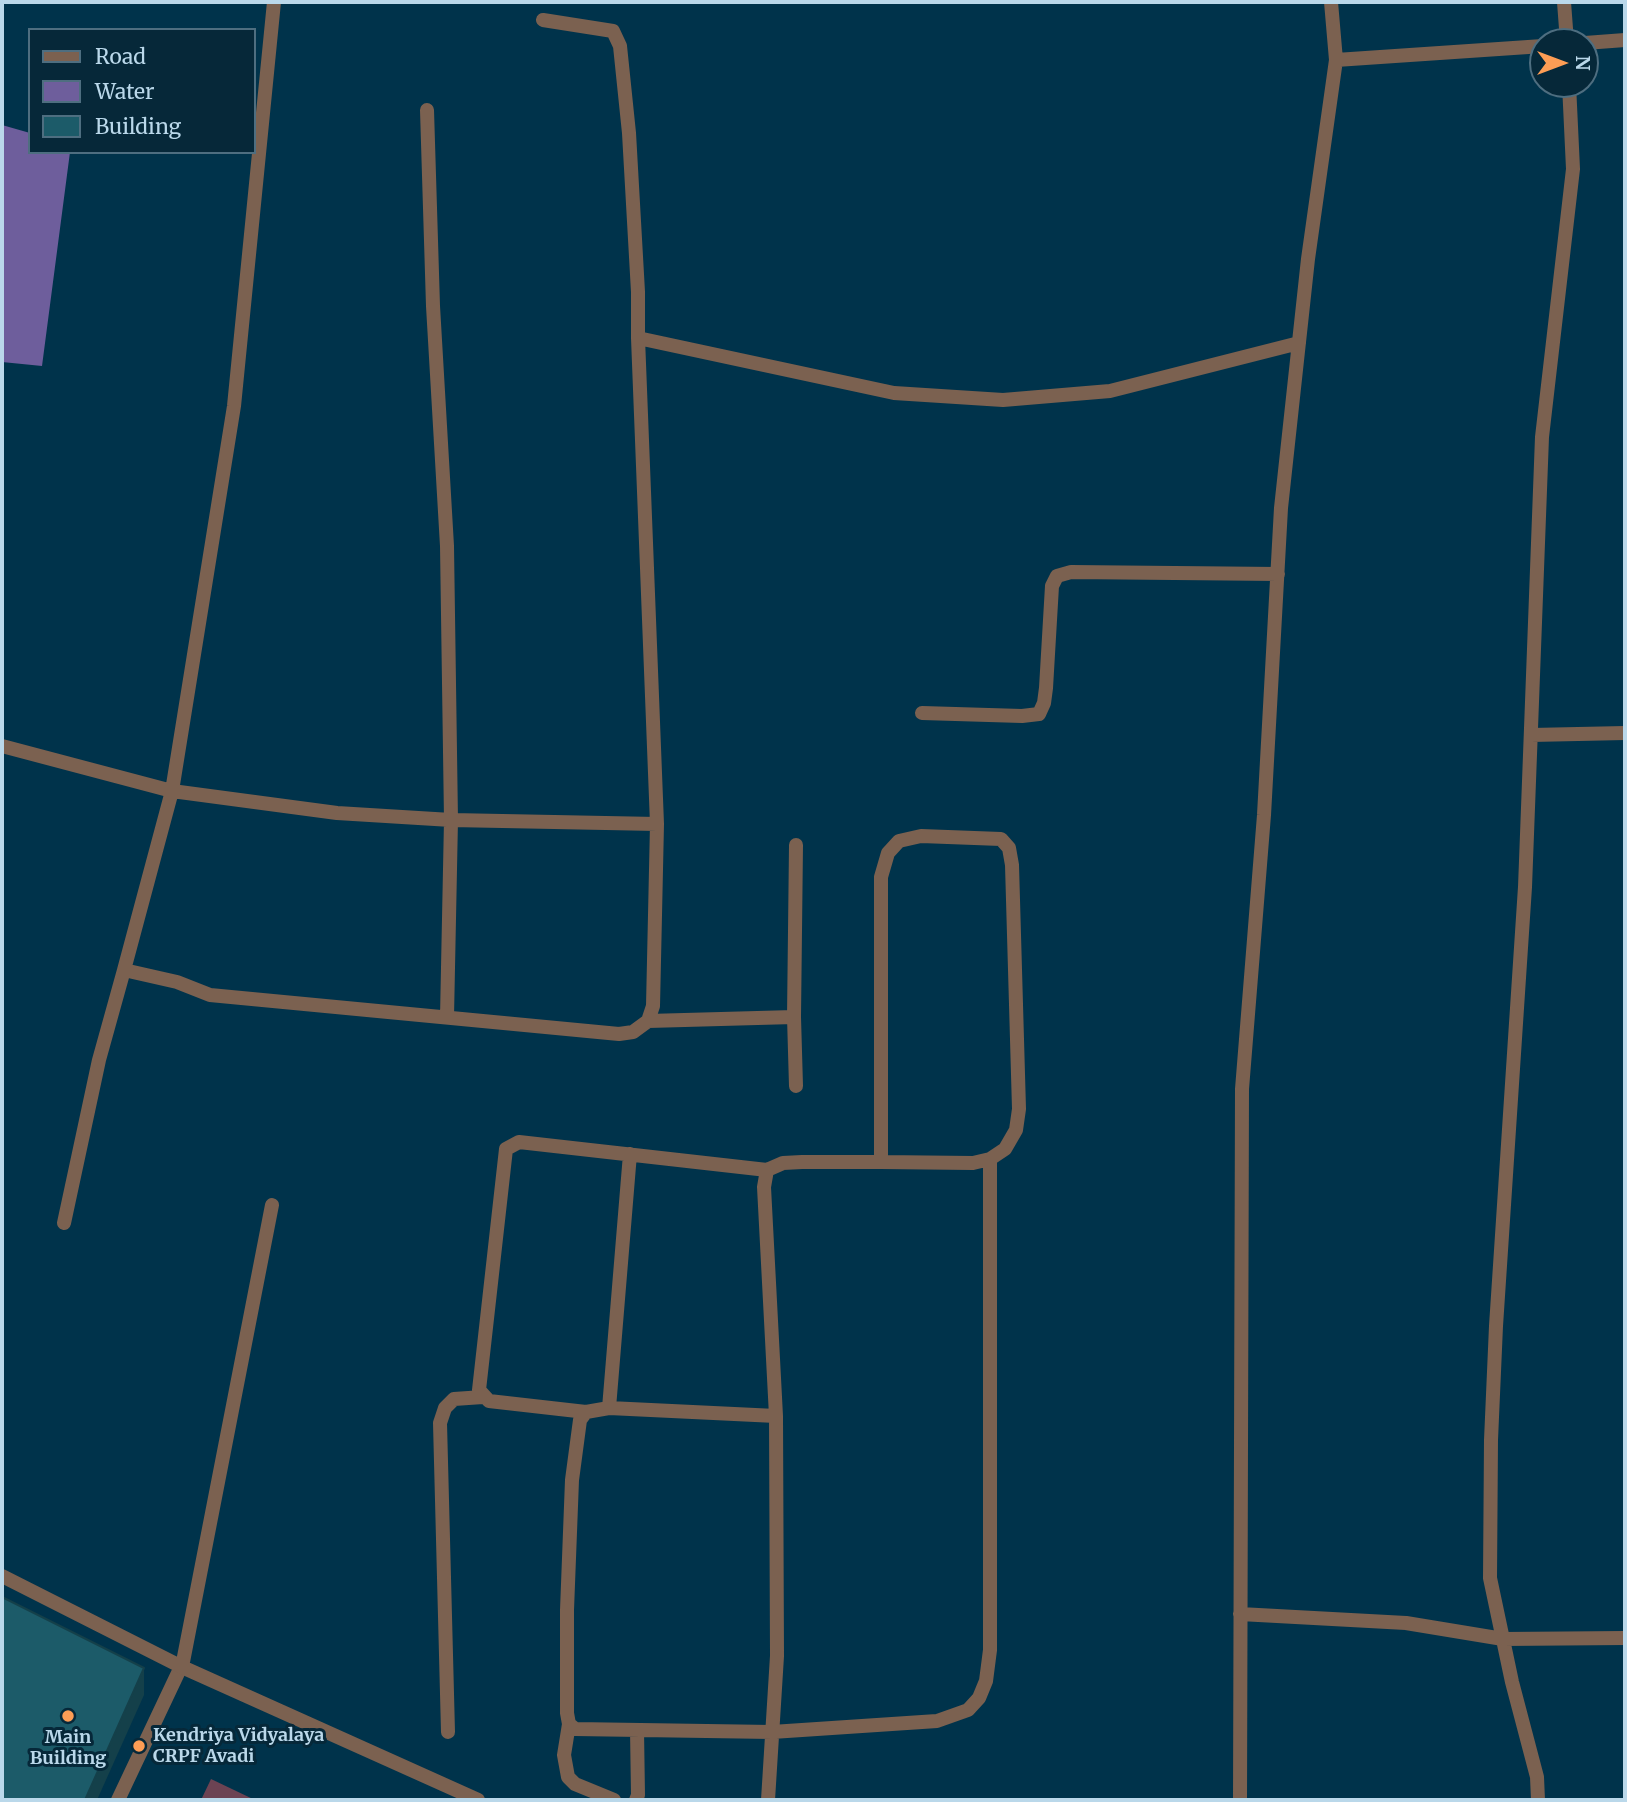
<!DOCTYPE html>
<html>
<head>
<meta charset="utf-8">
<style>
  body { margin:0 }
  #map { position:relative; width:1627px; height:1802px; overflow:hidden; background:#00334b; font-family:Merriweather,serif }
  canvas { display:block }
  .frame { position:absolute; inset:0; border:4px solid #bad8ea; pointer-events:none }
  .legend { position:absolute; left:28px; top:28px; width:228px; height:126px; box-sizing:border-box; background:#062839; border:2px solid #4e6e80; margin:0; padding:9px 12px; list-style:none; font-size:21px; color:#bad8ea }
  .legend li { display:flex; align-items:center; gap:14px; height:35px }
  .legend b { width:35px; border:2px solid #4e6e80 }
  .north { position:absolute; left:1529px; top:28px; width:70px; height:70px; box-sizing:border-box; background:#062839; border:2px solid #4e6e80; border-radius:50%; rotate:90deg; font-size:19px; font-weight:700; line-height:28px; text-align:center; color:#bad8ea }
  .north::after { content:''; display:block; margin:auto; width:24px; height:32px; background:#fd9d55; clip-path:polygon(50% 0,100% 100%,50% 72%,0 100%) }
</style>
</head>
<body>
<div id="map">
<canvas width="1627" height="1802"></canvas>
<div class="frame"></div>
<ul class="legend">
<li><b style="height:9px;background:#7b6150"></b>Road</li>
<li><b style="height:19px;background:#6e5e9c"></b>Water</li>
<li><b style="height:19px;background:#1c5b69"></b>Building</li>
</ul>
<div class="north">N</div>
</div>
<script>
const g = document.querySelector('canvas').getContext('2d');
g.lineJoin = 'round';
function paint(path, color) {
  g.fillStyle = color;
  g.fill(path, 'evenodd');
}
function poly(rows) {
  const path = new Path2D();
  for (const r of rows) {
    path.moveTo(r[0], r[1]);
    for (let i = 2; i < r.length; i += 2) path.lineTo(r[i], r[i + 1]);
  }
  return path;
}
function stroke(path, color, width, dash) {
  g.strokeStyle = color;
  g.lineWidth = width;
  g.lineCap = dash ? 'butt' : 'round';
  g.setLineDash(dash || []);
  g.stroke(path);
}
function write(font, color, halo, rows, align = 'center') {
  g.font = font + ' Merriweather,serif';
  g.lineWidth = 6;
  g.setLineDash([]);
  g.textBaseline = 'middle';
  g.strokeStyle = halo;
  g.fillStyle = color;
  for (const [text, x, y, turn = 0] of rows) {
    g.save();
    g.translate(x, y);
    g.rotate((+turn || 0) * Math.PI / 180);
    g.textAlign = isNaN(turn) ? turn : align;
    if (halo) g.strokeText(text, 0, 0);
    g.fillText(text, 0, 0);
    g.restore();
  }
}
paint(poly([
  [211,1779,255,1800,201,1800]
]), '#6c4353');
paint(poly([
  [2,125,30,133,30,152,70,152,42,366,2,362]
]), '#6e5e9c');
stroke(poly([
  [118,1800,178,1673]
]), '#7b6150', 14);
stroke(poly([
  [274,2,234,406,172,791,124,970,177,982,210,995,619,1034,633,1032,648,1021,653,1006,657,824,638,338,894,393,1003,400,1110,391,1299,343],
  [1564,2,1567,42],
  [543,20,613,31,620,46,629,133,638,292,638,338],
  [1585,43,1625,40],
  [1336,60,1543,46],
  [427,110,433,306,447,546,451,820,447,1017],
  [922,713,1022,716,1039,714,1044,703,1046,688,1052,586,1057,576,1071,572,1278,574],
  [1531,735,1625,733],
  [2,746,172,791,337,813,451,820,657,824],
  [794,1017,796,1086],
  [648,1021,794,1017,796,845],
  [64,1223,99,1060,124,970],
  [609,1408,630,1154],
  [586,1412,489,1401,479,1390,506,1149,519,1142,767,1170],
  [776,1416,609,1408,586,1412,580,1420,572,1480,567,1610,567,1713,569,1724,575,1729,772,1732,937,1721,968,1710,979,1698,986,1681,990,1650,990,1159],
  [2,1576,182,1667,478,1800],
  [1240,1614,1406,1623,1503,1639,1625,1638],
  [182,1667,272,1205],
  [569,1724,564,1755,568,1777,575,1784,614,1800],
  [448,1732,440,1423,445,1408,454,1399,483,1397],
  [636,1800,638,1795,637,1730],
  [768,1800,777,1656,776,1416,764,1187,767,1170,783,1163,802,1162,881,1162,973,1163,990,1159,1005,1149,1016,1130,1019,1109,1012,865,1009,848,1001,839,921,836,899,841,888,853,881,877,881,1162],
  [1240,1800,1242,1089,1264,815,1281,508,1308,259,1336,60,1331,2],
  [1538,1800,1537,1777,1512,1682,1490,1578,1491,1440,1496,1326,1525,887,1542,437,1573,169,1569,84]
]), '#7b6150', 14);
paint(poly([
  [144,1668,144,1695,97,1800,85,1800]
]), '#14404a');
const building = poly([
  [2,1597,144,1668,85,1800,2,1800,2,1597]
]);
paint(building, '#1c5b69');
stroke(building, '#14404a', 2);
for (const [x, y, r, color] of [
  [68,1716,7,"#fd9d55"],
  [139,1746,7,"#fd9d55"]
]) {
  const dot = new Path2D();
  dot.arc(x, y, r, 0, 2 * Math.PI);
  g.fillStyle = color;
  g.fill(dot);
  stroke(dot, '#062839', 2.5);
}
write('bold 18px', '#bad8ea', '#062839', [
  ["Kendriya Vidyalaya",153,1736],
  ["CRPF Avadi",153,1757],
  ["Main",68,1738,"center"],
  ["Building",68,1759,"center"]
], 'left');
</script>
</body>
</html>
